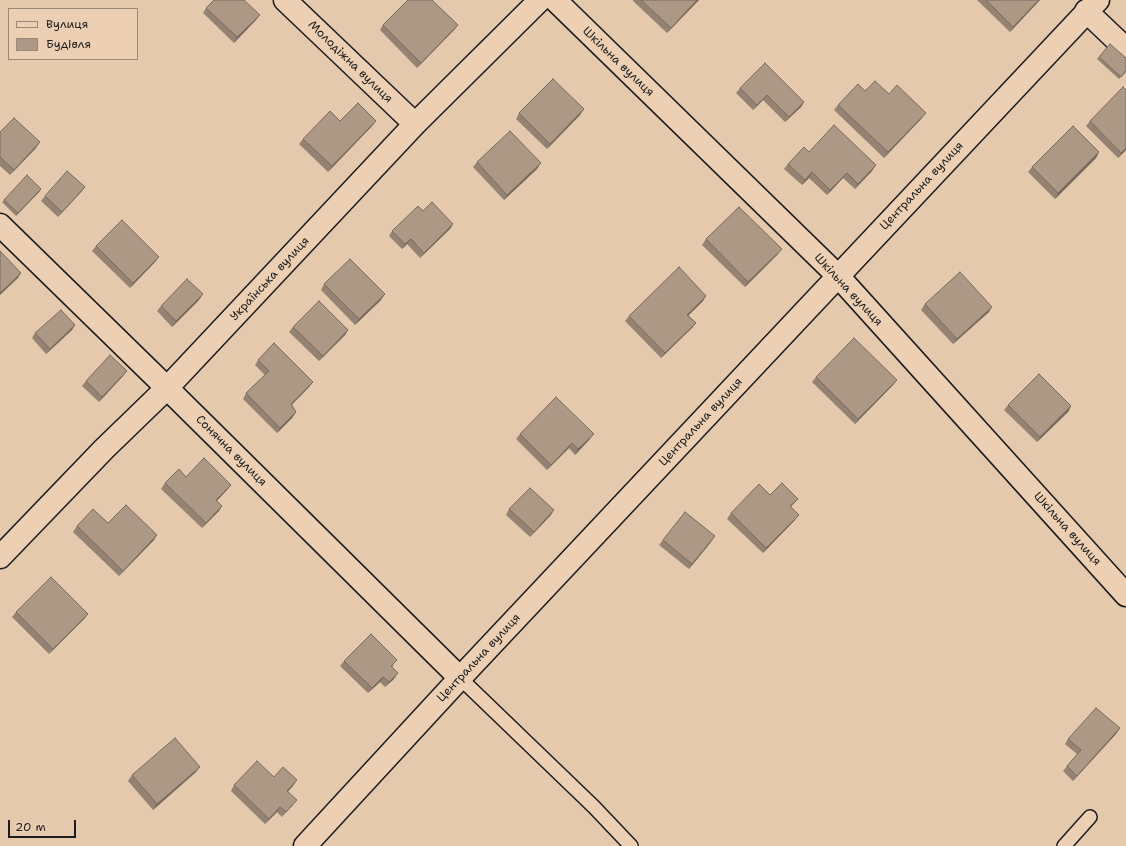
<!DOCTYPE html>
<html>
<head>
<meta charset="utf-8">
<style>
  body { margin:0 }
  #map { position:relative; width:1126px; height:846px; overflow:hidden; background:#e5c9ad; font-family:"Shantell Sans",sans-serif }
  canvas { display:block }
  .legend { position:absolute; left:8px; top:8px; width:130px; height:52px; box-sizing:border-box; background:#edd0b3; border:1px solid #987; margin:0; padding:5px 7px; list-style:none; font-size:12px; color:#1c1c1c }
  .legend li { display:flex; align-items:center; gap:8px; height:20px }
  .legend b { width:20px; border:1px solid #987 }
  .scale { position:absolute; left:8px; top:820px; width:68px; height:18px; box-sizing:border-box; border:2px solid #1c1c1c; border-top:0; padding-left:5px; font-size:12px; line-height:14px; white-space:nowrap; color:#1c1c1c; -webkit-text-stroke:3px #edd0b3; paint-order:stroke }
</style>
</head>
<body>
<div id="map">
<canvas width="1126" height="846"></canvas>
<ul class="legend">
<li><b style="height:5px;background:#edd0b3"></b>Вулиця</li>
<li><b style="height:11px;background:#ac9885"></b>Будівля</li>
</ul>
<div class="scale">20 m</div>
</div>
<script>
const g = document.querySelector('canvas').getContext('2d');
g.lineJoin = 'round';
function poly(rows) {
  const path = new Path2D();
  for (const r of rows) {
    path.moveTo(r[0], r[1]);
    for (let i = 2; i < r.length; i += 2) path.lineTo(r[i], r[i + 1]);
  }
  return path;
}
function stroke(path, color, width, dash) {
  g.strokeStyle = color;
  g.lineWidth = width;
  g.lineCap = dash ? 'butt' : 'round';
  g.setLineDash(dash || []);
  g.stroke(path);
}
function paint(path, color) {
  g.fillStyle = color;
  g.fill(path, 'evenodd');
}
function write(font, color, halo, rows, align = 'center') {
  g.font = font + ' "Shantell Sans",sans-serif';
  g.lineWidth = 3;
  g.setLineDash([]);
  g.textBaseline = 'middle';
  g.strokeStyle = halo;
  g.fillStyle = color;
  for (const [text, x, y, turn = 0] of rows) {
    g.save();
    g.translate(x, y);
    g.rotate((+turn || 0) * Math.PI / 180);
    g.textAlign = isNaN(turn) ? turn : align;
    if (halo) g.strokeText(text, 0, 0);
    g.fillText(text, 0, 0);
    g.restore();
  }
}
const lane = poly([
  [460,678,594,807,631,846],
  [1064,846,1090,817]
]);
const street = poly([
  [285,0,415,124],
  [555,0,838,276,1126,595],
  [1086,11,1126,49],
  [0,225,167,388,460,678],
  [0,557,104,449,167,388,415,124,540,0],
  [305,846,460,678,1098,0]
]);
stroke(lane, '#1c1c1c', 16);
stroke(street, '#1c1c1c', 25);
stroke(lane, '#edd0b3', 13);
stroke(street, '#edd0b3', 22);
paint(poly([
  [633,0,699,0,667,33,633,1],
  [977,0,1040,0,1010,32],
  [206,8,260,15,256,20,234,43,203,13],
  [383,25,458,25,454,30,417,68,380,30],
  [1099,57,1126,58,1126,72,1119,79,1097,59],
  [740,88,804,102,801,107,785,122,763,100,753,110,736,93],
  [889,94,922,118,884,158,834,110,838,105],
  [519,113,580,115,547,149,516,119],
  [340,121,376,121,372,126,328,172,299,144,303,139],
  [1090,121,1126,150,1118,158,1086,126],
  [0,132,36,148,10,175,0,166],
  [809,152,872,171,855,189,843,178,827,195,809,178,802,185,784,169,788,164],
  [1099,152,1096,158,1055,199,1028,172,1032,167],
  [477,162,537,169,504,200,473,167],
  [85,187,81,192,58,217,41,201,45,196],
  [40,191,16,216,2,202,4,200],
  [423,211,453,224,450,229,420,258,407,244,402,249,389,236,392,231],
  [706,239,778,254,745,287,702,245],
  [96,246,159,257,155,262,130,288,92,251],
  [324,284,381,300,355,325,321,290],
  [199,300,172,327,157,311,161,306],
  [703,301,688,315,696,323,692,328,661,358,625,321,629,316],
  [925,304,989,312,953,344,921,310],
  [75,325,72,330,46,354,32,338,35,333],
  [293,327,348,330,345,335,319,361,289,332],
  [258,360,313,382,309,387,292,405,296,412,292,418,277,433,243,399,246,393,265,375,255,365],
  [123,376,99,402,82,386,86,381],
  [816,377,897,380,893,385,855,424,812,382],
  [1008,405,1071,406,1068,412,1037,442,1004,410],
  [520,434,590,439,575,455,569,448,547,470,516,439],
  [186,477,231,485,227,490,217,500,219,511,202,528,161,489,165,483],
  [770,495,798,499,791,507,795,520,763,553,727,519,731,513],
  [509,509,551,515,530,537,506,515],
  [108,523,154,540,119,576,73,532,77,526],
  [663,540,711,542,689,569,659,545],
  [16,612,88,614,84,619,49,654,12,617],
  [344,661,394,665,392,667,394,679,385,687,380,682,368,693,340,666],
  [1120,728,1116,734,1073,781,1063,771,1067,766,1077,754,1065,744,1068,739],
  [196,772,153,810,128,781,132,775],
  [274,777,293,786,288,791,293,805,282,817,277,812,265,824,231,791,234,785]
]), '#948372');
paint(poly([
  [697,0,699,0,667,33,671,28],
  [1039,0,1040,0,1010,32,1013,27],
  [260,15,256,20,234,43,237,37],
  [458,25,454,30,417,68,421,63],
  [767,95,763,100,753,110,757,105],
  [804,102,801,107,785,122,789,117],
  [584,109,580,115,547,149,550,144],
  [926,113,922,118,884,158,888,152],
  [376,121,372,126,328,172,332,166],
  [40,142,36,148,10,175,14,170],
  [1126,148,1126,150,1118,158,1121,153],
  [1099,152,1096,158,1055,199,1058,193],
  [541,163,537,169,504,200,507,195],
  [876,165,872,171,855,189,858,184],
  [812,172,809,178,802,185,805,180],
  [847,173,843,178,827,195,830,190],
  [85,187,81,192,58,217,62,212],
  [41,189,40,191,16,216,18,213],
  [453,224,450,229,420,258,424,253],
  [411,239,407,244,402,249,405,244],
  [782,249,778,254,745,287,748,282],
  [159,257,155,262,130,288,133,283],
  [21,273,18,278,0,295,0,293],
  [203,294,199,300,172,327,176,321],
  [385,294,381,300,355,325,359,319],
  [706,296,703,301,684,320,687,315],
  [992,307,989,312,953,344,957,339],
  [696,323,692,328,661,358,665,353],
  [75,325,72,330,46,354,50,349],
  [348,330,345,335,319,361,323,356],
  [127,371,123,376,99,402,102,397],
  [897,380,893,385,855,424,858,419],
  [313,382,309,387,287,409,291,404],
  [1071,406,1068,412,1037,442,1040,437],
  [296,412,292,418,277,433,280,428],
  [594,434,590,439,575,455,578,449],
  [572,443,569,448,547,470,551,465],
  [231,485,227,490,213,505,216,500],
  [222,506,219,511,202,528,206,523],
  [554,510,551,515,530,537,534,532],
  [799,515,795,520,763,553,766,548],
  [157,535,154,540,119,576,123,571],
  [715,536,711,542,689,569,692,564],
  [88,614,84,619,49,654,53,649],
  [398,673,394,679,385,687,389,682],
  [383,677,380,682,368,693,372,688],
  [1120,728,1116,734,1073,781,1077,776],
  [200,767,196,772,153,810,157,804],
  [297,780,293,786,284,796,287,791],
  [280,807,277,812,265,824,269,819]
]), '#786a5d');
const building = poly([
  [214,0,244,0,260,15,237,37,206,8,214,0],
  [408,0,432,0,458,25,421,63,383,25,408,0],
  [641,0,697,0,671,28,641,0],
  [986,0,1039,0,1013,27,986,0],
  [1110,44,1126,58,1126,71,1121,77,1099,57,1110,44],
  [765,63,804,102,789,117,767,95,757,105,740,88,765,63],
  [553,79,584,109,550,144,519,113,553,79],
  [875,81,889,94,897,85,926,113,888,152,838,105,858,84,865,91,875,81],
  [1123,87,1126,90,1126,148,1121,153,1090,121,1123,87],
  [358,103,376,121,332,166,303,139,330,111,340,121,358,103],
  [14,118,40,142,14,170,0,157,0,132,14,118],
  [834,125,876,165,858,184,847,173,830,190,812,172,805,180,788,164,804,147,809,152,834,125],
  [1073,126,1099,152,1058,193,1032,167,1073,126],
  [510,131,541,163,507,195,477,162,510,131],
  [67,171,85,187,62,212,45,196,67,171],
  [27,175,41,189,18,213,4,200,27,175],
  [432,202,453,224,424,253,411,239,405,244,392,231,418,206,423,211,432,202],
  [739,207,782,249,748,282,706,239,739,207],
  [122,220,159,257,133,283,96,246,122,220],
  [0,251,21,273,0,293,0,251],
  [350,259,385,294,359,319,324,284,350,259],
  [679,267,706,296,687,315,696,323,665,353,629,316,679,267],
  [960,272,992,307,957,339,925,304,960,272],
  [187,279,203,294,176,321,161,306,187,279],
  [319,301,348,330,323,356,293,327,319,301],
  [61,310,75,325,50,349,35,333,61,310],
  [854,338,897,380,858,419,816,377,854,338],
  [274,343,313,382,291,404,296,412,280,428,246,393,269,371,258,360,274,343],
  [110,355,127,371,102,397,86,381,110,355],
  [1039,374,1071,406,1040,437,1008,405,1039,374],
  [556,397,594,434,578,449,572,443,551,465,520,434,556,397],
  [204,458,231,485,216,500,222,506,206,523,165,483,179,469,186,477,204,458],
  [782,483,798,499,790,506,799,515,766,548,731,513,759,484,770,495,782,483],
  [530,488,554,510,534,532,509,509,530,488],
  [126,505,157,535,123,571,77,526,93,509,108,523,126,505],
  [685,512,715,536,692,564,663,540,685,512],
  [51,577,88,614,53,649,16,612,51,577],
  [371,634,397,660,391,666,398,673,389,682,383,677,372,688,344,661,371,634],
  [1096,708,1120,728,1077,776,1067,766,1081,750,1068,739,1096,708],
  [175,738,200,767,157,804,132,775,175,738],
  [257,761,274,777,283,767,297,780,287,791,297,800,286,812,280,807,269,819,234,785,257,761]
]);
paint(building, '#ac9885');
stroke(building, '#786a5d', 1);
write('12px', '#1c1c1c', '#edd0b3', [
  ["Молодіжна вулиця",350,62,44],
  ["Шкільна вулиця",618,62,44],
  ["Центральна вулиця",922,186,-47],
  ["Українська вулиця",270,279,-47],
  ["Шкільна вулиця",848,290,47],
  ["Центральна вулиця",701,422,-47],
  ["Сонячна вулиця",231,451,45],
  ["Шкільна вулиця",1067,529,48],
  ["Центральна вулиця",479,658,-47]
]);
</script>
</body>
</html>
